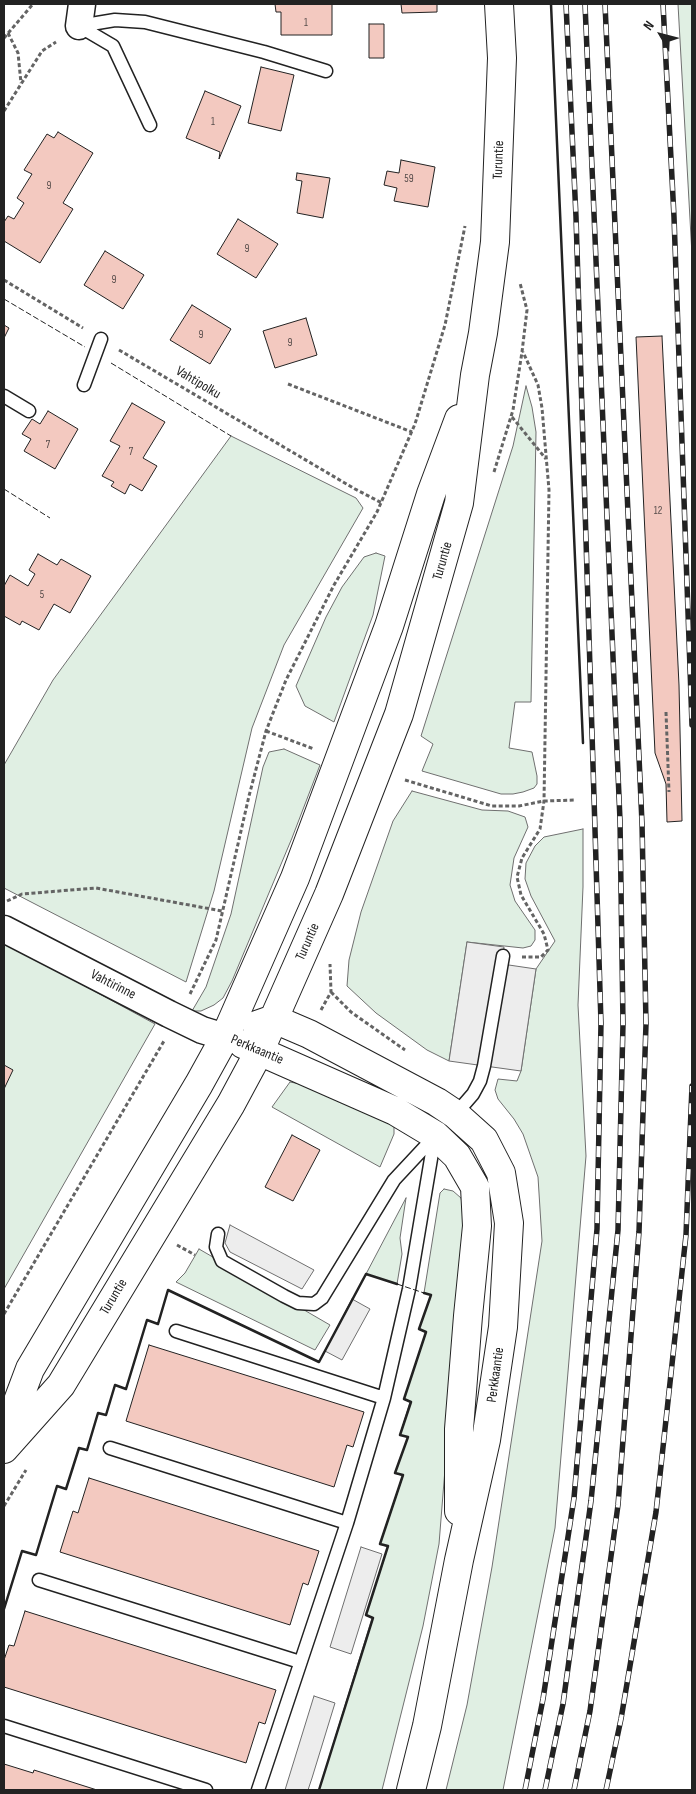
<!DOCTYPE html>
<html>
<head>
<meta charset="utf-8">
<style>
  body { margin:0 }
  #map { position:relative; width:696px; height:1794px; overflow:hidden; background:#fff; font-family:"Sofia Sans Condensed",sans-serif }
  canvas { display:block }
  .frame { position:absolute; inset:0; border:5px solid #222; pointer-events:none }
  .north { position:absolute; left:636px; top:10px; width:50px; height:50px; -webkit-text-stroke:4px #fff; paint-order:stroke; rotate:307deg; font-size:14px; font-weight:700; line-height:20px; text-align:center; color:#222 }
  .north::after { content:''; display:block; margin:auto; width:18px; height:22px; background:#222; clip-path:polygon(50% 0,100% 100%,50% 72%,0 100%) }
</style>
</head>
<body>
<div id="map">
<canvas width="696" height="1794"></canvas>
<div class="frame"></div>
<div class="north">N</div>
</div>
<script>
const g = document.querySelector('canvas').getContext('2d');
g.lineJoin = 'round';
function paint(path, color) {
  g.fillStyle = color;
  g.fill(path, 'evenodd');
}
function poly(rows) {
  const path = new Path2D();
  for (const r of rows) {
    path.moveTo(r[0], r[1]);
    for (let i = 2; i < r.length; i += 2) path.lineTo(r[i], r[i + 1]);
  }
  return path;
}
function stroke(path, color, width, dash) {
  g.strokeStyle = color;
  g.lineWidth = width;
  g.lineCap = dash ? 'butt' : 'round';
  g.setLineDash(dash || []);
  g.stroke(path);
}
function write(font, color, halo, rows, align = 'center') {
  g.font = font + ' "Sofia Sans Condensed",sans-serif';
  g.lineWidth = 4;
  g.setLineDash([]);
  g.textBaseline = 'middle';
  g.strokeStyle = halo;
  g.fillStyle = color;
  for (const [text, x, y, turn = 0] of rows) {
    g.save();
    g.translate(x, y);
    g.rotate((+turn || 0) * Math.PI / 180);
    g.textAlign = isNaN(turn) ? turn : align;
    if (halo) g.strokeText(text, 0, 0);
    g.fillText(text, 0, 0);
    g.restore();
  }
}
const green = poly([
  [678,4,692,4,692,255,678,4],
  [526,386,532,407,536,432,531,702,515,702,509,748,532,752,537,776,537,784,534,788,523,792,513,794,501,794,422,771,433,744,421,736,513,446,526,386],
  [231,436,356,498,363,508,284,645,252,728,214,891,186,982,4,888,4,765,53,680,231,436],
  [376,553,385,556,373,615,334,722,305,706,296,686,326,617,342,587,364,557,376,553],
  [284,749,320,765,292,838,232,981,223,998,214,1005,201,1011,192,1011,206,987,231,914,263,767,269,752,284,749],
  [412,791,482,810,508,811,525,817,528,827,514,858,510,885,515,901,535,930,535,940,531,946,523,948,467,942,449,1061,427,1050,376,1013,347,986,349,960,361,912,393,821,412,791],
  [583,829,583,887,578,1005,586,1156,555,1528,503,1790,446,1790,467,1705,492,1567,542,1241,538,1177,523,1134,514,1119,498,1099,495,1090,498,1079,517,1081,521,1071,536,969,555,941,531,896,525,879,526,863,535,846,544,837,583,829],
  [4,942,155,1024,4,1289,4,942],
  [290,1082,316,1087,394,1124,394,1134,380,1167,272,1107,290,1082],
  [444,1189,453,1191,461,1198,465,1219,439,1544,423,1626,382,1790,319,1790,372,1618,366,1615,388,1547,380,1544,403,1476,395,1473,408,1437,400,1435,410,1402,404,1399,426,1333,419,1329,431,1295,424,1293,440,1193,444,1189],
  [406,1198,400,1238,402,1254,397,1284,366,1274,406,1198],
  [199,1249,330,1325,315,1350,176,1282,185,1273,199,1249]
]);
paint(green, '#e0efe3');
stroke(green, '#6f6f6f', 1);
const parking = poly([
  [467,942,504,947,502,964,536,969,521,1071,449,1061,467,942],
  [230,1225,314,1270,302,1289,230,1252,225,1243,230,1225],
  [352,1299,370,1309,342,1360,325,1351,352,1299],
  [361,1547,382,1554,351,1654,330,1647,361,1547],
  [314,1696,335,1703,312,1778,308,1790,285,1790,314,1696]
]);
paint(parking, '#ededed');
stroke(parking, '#6f6f6f', 1);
const building = poly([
  [275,4,332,4,332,35,281,35,281,12,276,12,275,4],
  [390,4,437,4,437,12,402,13,401,4,390,4],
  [369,24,384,24,384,58,369,58,369,24],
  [261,67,294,75,281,131,248,123,261,67],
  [205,91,241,106,219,159,220,152,186,138,205,91],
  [58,132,93,153,63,203,73,209,40,263,4,241,4,222,8,216,14,219,24,203,17,198,32,174,24,170,47,134,54,138,58,132],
  [401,160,435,167,428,207,394,201,397,188,384,185,387,171,399,173,401,160],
  [297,173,330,178,323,218,297,213,302,181,296,180,297,173],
  [238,219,278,244,256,278,217,254,238,219],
  [105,251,144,275,123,309,84,285,105,251],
  [192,305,231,329,210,364,170,340,192,305],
  [306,318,317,355,275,368,263,331,306,318],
  [4,325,9,328,4,338,4,325],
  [662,336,679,685,682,821,667,822,666,784,655,753,636,337,662,336],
  [132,403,165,422,143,458,157,466,142,491,130,484,125,494,111,486,114,482,102,476,120,446,110,441,132,403],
  [48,411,78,429,55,469,24,451,31,439,22,434,32,419,40,424,48,411],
  [38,554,57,565,61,559,91,576,70,613,54,604,39,630,22,621,20,625,4,616,4,586,10,575,28,586,35,574,29,570,38,554],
  [4,1065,13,1070,4,1089,4,1065],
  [292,1135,320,1150,293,1201,265,1187,292,1135],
  [149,1345,364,1412,353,1447,347,1445,334,1487,126,1421,149,1345],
  [89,1478,319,1551,308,1585,303,1583,290,1625,60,1552,73,1511,78,1513,89,1478],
  [25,1611,276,1690,265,1724,259,1722,246,1763,4,1687,4,1660,9,1645,14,1646,25,1611],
  [4,1764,33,1773,34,1770,97,1790,4,1790,4,1764]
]);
paint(building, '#f3c9c0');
stroke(building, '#222', 1);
const lane = poly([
  [79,26,115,20,145,22,264,52,326,71],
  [79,26,113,46,150,125],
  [84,385,101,339],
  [4,396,29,411],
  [453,1117,473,1094,480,1081,484,1066,503,956],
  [218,1234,216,1247,222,1261,284,1296,298,1303,314,1304,322,1298,394,1180,436,1135],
  [176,1331,384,1398],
  [110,1448,347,1523],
  [39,1580,300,1662],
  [4,1726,206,1790],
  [258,1790,347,1523,384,1398,409,1289,435,1135]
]);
const street = poly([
  [79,26,82,4],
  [4,929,169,1014,202,1030,225,1037]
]);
const secondary = poly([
  [257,1025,274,1019,309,1034,437,1102,455,1114,484,1140,501,1173,509,1223,503,1327,486,1440,459,1560,427,1726,411,1790],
  [243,1044,395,1111,435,1135,457,1156,475,1187,477,1226,468,1316,459,1429,459,1511],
  [4,1438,30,1369,199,1084,225,1037,295,878,389,626,431,494,459,419],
  [4,1449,61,1385,231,1104,260,1050,329,894,399,714,459,503,475,375,483,333,495,242,502,58,499,4]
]);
stroke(lane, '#222', 15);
stroke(street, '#222', 29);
stroke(secondary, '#222', 30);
stroke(poly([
  [8,33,18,53,21,83],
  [4,38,33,4],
  [4,111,42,51,56,42],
  [4,280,83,328],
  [119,350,355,489,382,503],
  [288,384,412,432],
  [512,417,546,459],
  [494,472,513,410,522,352,527,310,520,283],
  [666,712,669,792],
  [266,731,314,749],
  [405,780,492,806,519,806,544,801,576,800],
  [7,901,22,894,96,888,222,911],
  [522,957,541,957,548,950,544,934,521,895,517,877,522,858,540,829,544,801,549,490,542,408,538,385,523,352],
  [331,992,351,1012,405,1050],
  [190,994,216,940,249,796,266,731,286,680,334,585,377,512,415,424,445,325,465,226],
  [321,1010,331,992,330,964],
  [177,1245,195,1255],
  [4,1314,164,1041],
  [4,1506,26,1470]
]), '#646464', 3, [4, 2.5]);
stroke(lane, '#fff', 12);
stroke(street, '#fff', 26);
stroke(secondary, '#fff', 28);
const rail = poly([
  [663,4,674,217,692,725],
  [525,1790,543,1699,574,1498,597,1229,601,1023,576,217,566,4],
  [545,1790,563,1704,591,1501,618,1230,623,1024,620,820,585,4],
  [574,1790,590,1711,618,1505,639,1232,646,1024,642,823,605,4],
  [606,1790,621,1719,656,1512,686,1235,692,1086]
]);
stroke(rail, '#222', 5.5);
stroke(rail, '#fff', 4, [11]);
stroke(poly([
  [4,299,85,347],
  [111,363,231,436],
  [4,489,50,518],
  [397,1284,424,1293]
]), '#222', 1, [6, 2.5]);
stroke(poly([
  [551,4,583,743],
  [4,1609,22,1551,36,1555,57,1486,66,1489,79,1448,87,1450,98,1413,106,1415,115,1385,126,1389,147,1320,158,1324,168,1290,319,1362,366,1274,397,1284],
  [319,1790,373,1618,366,1615,388,1546,380,1544,403,1475,395,1473,408,1437,400,1435,411,1402,404,1399,426,1332,419,1329,431,1295,424,1293]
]), '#222', 2.5);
write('11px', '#564c4a', null, [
  ["1",306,23],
  ["1",213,122],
  ["59",409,179],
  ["9",49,186],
  ["9",247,249],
  ["9",114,280],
  ["9",201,335],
  ["9",290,343],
  ["7",48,445],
  ["7",131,452],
  ["12",658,511],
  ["5",42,595]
]);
write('14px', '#222', '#fff', [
  ["Turuntie",499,160,-88],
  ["Vahtipolku",198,383,31],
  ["Turuntie",443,561,-74],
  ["Turuntie",308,942,-66],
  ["Vahtirinne",113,985,27],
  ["Perkkaantie",257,1050,23],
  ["Turuntie",114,1297,-59],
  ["Perkkaantie",496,1375,-82]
]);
</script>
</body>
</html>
